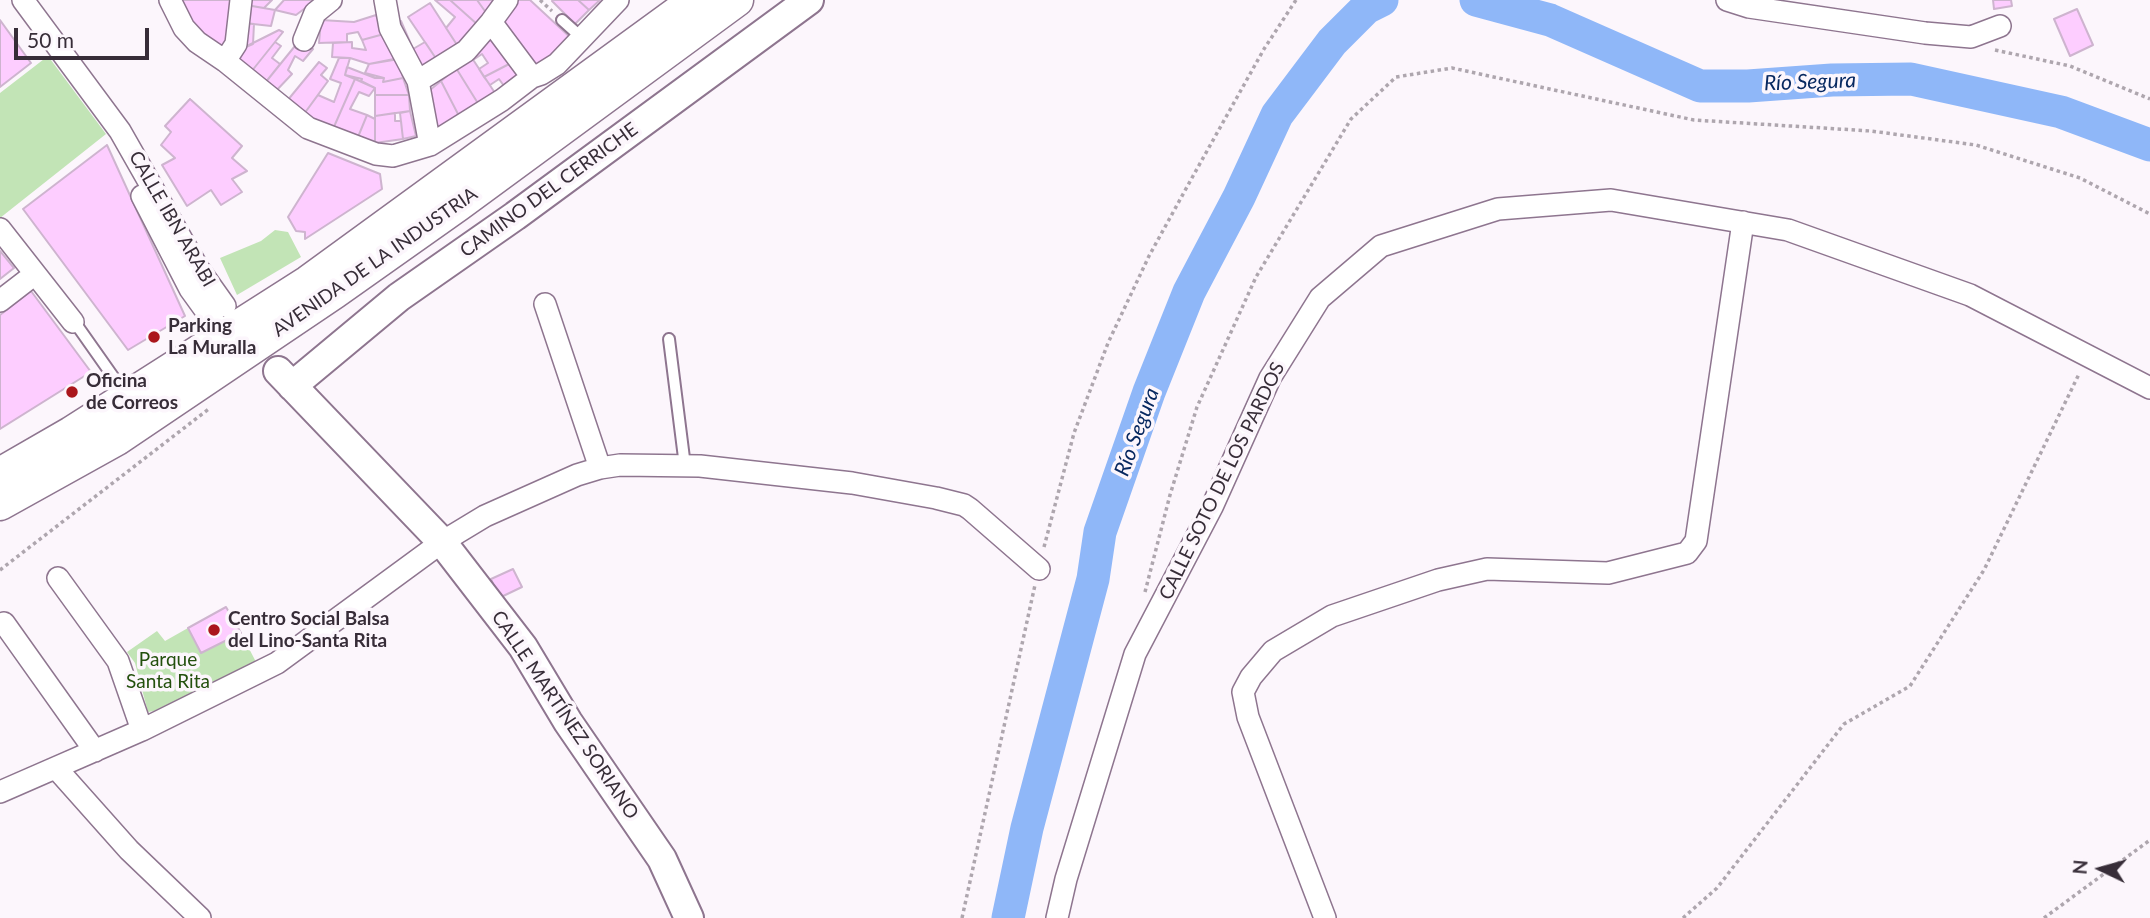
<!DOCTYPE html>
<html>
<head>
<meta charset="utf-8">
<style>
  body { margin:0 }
  #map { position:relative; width:2150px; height:918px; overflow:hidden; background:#fcf6fc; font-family:Lato,sans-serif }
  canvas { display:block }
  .north { position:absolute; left:2066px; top:834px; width:70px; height:70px; -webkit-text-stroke:5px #fcf6fc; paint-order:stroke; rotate:275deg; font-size:19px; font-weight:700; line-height:28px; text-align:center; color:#372d38 }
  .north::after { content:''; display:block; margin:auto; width:24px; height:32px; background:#372d38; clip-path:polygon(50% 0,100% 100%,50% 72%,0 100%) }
  .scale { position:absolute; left:14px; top:28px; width:135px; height:32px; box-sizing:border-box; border:4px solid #372d38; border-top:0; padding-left:9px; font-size:21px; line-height:24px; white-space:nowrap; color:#372d38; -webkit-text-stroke:5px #fcf6fc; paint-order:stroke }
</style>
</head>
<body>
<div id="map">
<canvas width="2150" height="918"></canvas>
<div class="north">N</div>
<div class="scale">50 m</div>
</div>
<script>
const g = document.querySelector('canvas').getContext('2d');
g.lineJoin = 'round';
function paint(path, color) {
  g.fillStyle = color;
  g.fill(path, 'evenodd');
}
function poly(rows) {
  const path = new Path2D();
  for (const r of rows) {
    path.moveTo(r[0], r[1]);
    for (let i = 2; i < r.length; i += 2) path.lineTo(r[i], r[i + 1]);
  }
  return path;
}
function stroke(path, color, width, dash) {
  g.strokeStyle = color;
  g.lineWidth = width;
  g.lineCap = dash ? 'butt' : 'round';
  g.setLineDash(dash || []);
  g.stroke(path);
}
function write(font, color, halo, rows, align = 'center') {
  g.font = font + ' Lato,sans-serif';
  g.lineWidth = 7;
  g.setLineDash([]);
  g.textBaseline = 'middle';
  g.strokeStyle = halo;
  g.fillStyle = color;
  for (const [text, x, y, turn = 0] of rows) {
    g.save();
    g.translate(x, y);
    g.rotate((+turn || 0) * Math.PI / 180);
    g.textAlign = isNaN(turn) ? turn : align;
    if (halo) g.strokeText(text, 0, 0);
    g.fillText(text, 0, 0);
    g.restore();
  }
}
paint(poly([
  [48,56,106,134,0,218,0,93],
  [275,230,288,232,301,257,237,295,220,258,261,241],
  [188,628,201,653,241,633,256,662,154,711,148,712,135,663,127,652,157,631,165,641]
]), '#c2e4b6');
stroke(poly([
  [1476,0,1550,20,1700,86,1748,86,1832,80,1911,79,2061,112,2150,145],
  [1008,918,1027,828,1093,579,1100,532,1149,392,1189,292,1239,197,1277,115,1332,42,1366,8,1382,0]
]), '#8fb7f8', 33);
const building = poly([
  [177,0,235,0,228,44,222,53,190,30,177,0],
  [247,0,272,0,264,8,246,5,247,0],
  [284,0,316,0,296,15,275,10,284,0],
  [435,0,450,0,478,25,459,48,446,28,455,17,435,0],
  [450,0,477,0,487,14,478,25,450,0],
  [477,0,496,0,487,14,477,0],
  [517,0,530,0,572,39,537,72,497,25,517,0],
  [554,0,578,0,589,10,575,24,552,1,554,0],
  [578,0,600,0,589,10,578,0],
  [1993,0,2011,0,2012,6,1994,9,1993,0],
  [430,3,459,48,439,63,408,17,430,3],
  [246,5,275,10,271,26,244,23,246,5],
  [2077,9,2093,45,2070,56,2054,19,2077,9],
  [376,15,384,34,362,40,358,32,347,34,347,42,319,43,321,20,354,22,376,15],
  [0,20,31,63,0,87,0,20],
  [401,21,413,49,425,42,439,63,420,76,394,24,401,21],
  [244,23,254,24,253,44,241,49,244,23],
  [279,30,283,32,251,72,234,59,241,49,279,30],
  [493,32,513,62,484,77,479,69,488,63,482,54,473,60,470,55,493,32],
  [384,34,394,59,369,64,350,58,332,57,333,43,352,42,352,48,366,50,362,40,384,34],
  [299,41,313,49,303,61,295,56,288,70,292,74,275,92,265,83,299,41],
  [275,42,281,46,272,58,280,64,265,83,251,72,275,42],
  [470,55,495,93,479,105,456,68,470,55],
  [339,58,350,58,345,75,355,79,333,129,304,114,318,95,334,102,341,83,330,79,339,58],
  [399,59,403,78,383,82,384,78,365,73,369,64,399,59],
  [319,62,327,68,321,75,328,81,304,114,287,101,319,62],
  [513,62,520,73,504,86,499,79,490,85,484,77,513,62],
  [347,67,375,78,384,78,383,82,403,78,409,95,375,95,375,88,361,81,362,79,345,75,347,67],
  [456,68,479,105,459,116,441,81,456,68],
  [355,79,375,88,369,96,359,92,350,109,367,115,358,137,333,129,355,79],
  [441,81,459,116,437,130,430,90,441,81],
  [375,95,409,95,410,111,375,116,375,95],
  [190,99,242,146,232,158,247,171,232,179,242,192,221,205,211,190,187,206,162,165,175,158,161,145,171,132,165,126,190,99],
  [410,111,416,136,403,139,400,113,410,111],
  [395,113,395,121,401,121,403,139,375,143,375,116,395,113],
  [367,115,375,119,375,143,358,137,367,115],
  [107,145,185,316,128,350,23,209,107,145],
  [328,153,380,174,382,189,305,239,305,232,296,231,288,217,328,153],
  [0,251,14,268,0,279,0,251],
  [31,291,91,372,0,429,0,315,31,291],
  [513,569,522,587,499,598,491,579,513,569],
  [226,607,241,633,201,653,188,628,226,607]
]);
paint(building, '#fdcdff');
stroke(building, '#ceb4cf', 2);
const lane = poly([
  [562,20,581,37],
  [76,324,126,395],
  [669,339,685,466]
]);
const street = poly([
  [23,0,120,131,198,268,225,306],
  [170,0,184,28,197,42,225,61,308,128,376,154,393,156,430,145,502,100,532,77,541,74,557,64,618,0],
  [385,0,390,28,418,81,430,145],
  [1727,0,1749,7,1925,33,1971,37,2000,26],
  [491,22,532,77],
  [304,40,315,13,331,0],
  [225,61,236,44,241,0],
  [418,81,466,51,491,22,507,0],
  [142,196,190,289,224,336],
  [0,229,73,322],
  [0,301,35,274],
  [545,304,600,468],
  [58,578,118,661,142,730],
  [4,623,95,751],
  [56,768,129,850,200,918],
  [0,792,142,730,277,663,442,542,485,516,577,475,600,468,620,465,700,466,852,483,936,498,964,505,970,509,1039,569],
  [1057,918,1066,879,1135,654,1212,507,1270,378,1320,298,1381,246,1498,209,1611,200,1788,230,1970,295,2150,388],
  [1325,918,1248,717,1243,692,1251,677,1273,651,1332,616,1438,580,1487,569,1608,573,1687,553,1696,541,1743,222]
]);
const secondary = poly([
  [278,371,442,542,523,647,568,722,662,859,689,918],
  [292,386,399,297,515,216,809,0]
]);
const primary = poly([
  [0,474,71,433,308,282,695,0],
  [0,504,117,439,335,292,458,205,737,0]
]);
stroke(lane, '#8e758f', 14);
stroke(street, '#8e758f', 24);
stroke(secondary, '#8e758f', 32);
stroke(primary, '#8e758f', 35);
stroke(poly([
  [540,0,552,11],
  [1995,50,2070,66,2150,99],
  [1044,547,1074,433,1108,343,1149,256,1193,176,1264,49,1296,0],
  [0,570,210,408],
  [1145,592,1170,495,1197,407,1256,277,1351,119,1396,77,1452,68,1694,120,1871,131,1976,145,2080,178,2150,214],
  [962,918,1035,585],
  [1683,918,1717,888,1844,724,1910,686,1984,570,2079,374],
  [2044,918,2150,840]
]), '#aea6ae', 3.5, [3.5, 3.5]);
stroke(lane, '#fff', 10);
stroke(street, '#fff', 21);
stroke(secondary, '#fff', 28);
stroke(primary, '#fff', 32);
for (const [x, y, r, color] of [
  [154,337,7,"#aa161c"],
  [72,392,7,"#aa161c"],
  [214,630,7,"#aa161c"]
]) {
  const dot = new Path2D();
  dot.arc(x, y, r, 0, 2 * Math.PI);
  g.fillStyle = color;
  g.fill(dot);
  stroke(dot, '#fcf6fc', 2.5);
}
write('19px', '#372d38', '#fcf6fc', [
  ["CAMINO DEL CERRICHE",549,190,-36],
  ["CALLE IBN ARABI",172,219,60],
  ["AVENIDA DE LA INDUSTRIA",375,262,-35],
  ["CALLE SOTO DE LOS PARDOS",1222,481,-64],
  ["CALLE MARTÍNEZ SORIANO",565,715,56]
]);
write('bold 19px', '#372d38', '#fcf6fc', [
  ["Parking",168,326],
  ["La Muralla",168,348],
  ["Oficina",86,381],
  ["de Correos",86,403],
  ["Centro Social Balsa",228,619],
  ["del Lino-Santa Rita",228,641]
], 'left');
write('19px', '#23500d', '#fcf6fc', [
  ["Parque",168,660],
  ["Santa Rita",168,682]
]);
write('italic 21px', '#072860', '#fcf6fc', [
  ["Río Segura",1810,82,-2],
  ["Río Segura",1137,432,-70]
]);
</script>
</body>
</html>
